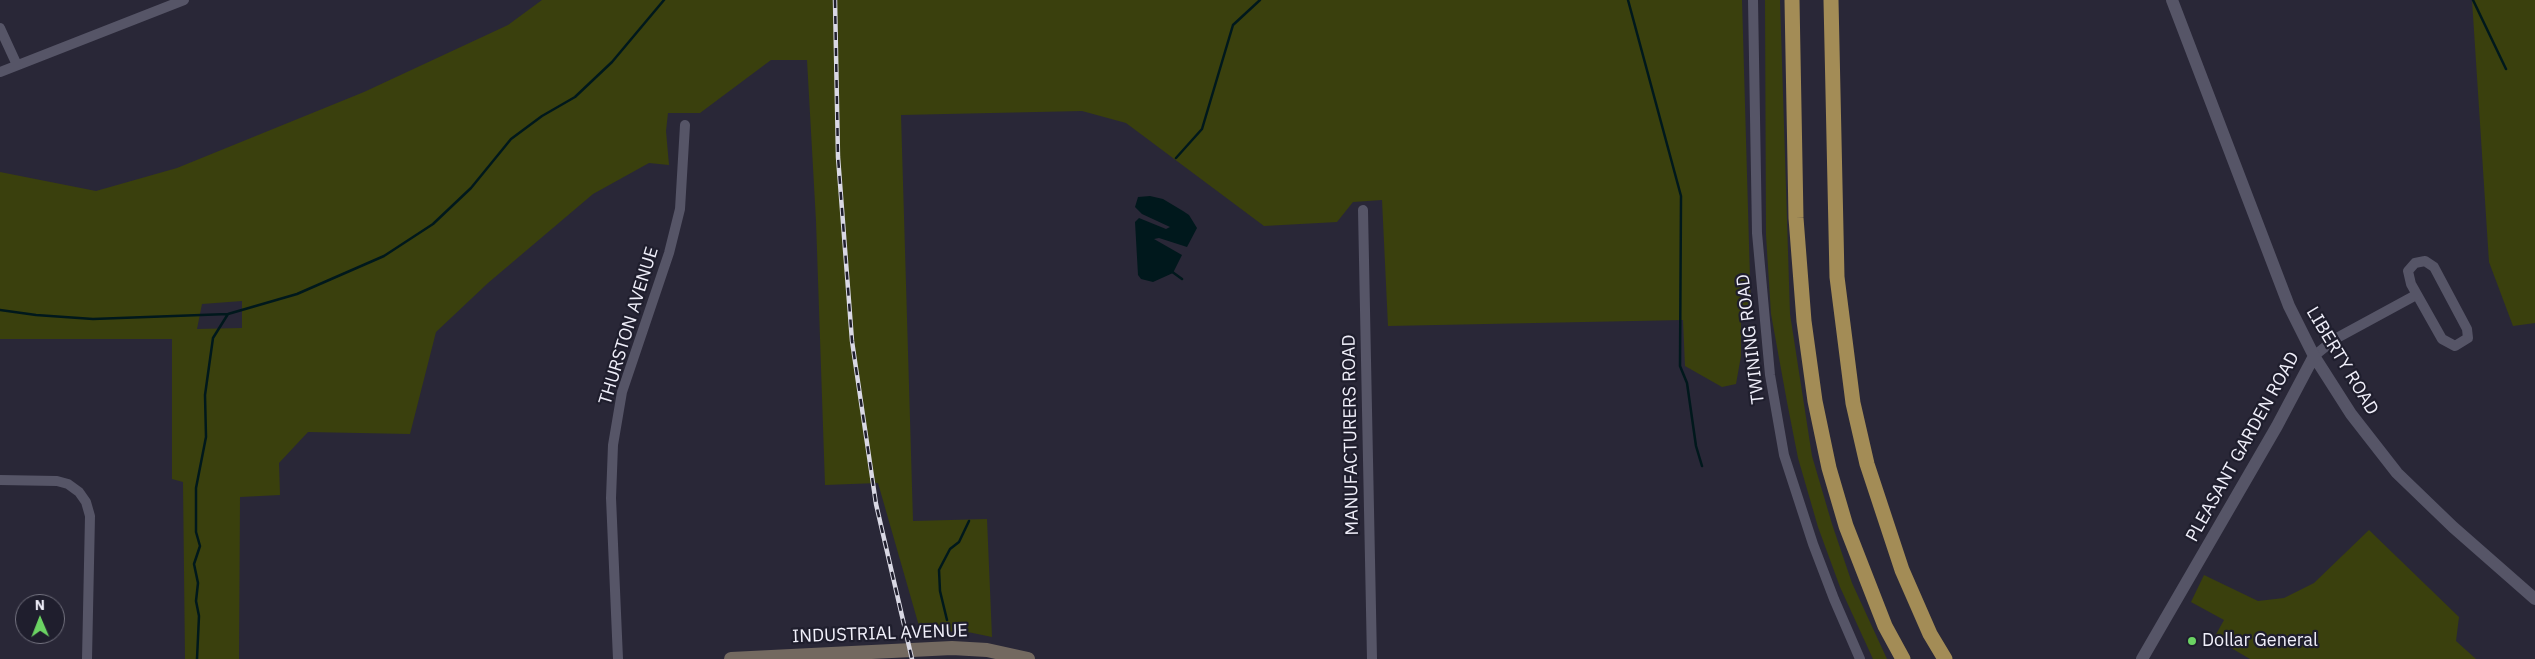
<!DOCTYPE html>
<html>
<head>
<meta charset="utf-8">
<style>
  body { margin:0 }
  #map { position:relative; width:2535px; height:659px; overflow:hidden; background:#292737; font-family:"IBM Plex Sans",sans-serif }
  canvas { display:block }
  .north { position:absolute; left:15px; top:594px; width:50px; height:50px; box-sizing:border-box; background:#1f1e2d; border:1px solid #73727f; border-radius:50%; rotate:359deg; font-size:14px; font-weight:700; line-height:20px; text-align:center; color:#f0effa }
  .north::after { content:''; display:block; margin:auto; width:18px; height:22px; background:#6bd363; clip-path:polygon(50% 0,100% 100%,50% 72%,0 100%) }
</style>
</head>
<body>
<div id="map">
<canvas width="2535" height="659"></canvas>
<div class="north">N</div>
</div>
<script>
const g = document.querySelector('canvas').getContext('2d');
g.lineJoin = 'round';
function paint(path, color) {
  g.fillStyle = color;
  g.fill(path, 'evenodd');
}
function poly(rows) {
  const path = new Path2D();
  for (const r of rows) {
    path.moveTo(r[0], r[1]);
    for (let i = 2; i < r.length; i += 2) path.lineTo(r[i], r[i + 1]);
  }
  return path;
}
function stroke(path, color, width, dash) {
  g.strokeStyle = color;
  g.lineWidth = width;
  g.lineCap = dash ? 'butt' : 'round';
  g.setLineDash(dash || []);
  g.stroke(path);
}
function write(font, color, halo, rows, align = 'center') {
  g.font = font + ' "IBM Plex Sans",sans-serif';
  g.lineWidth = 4.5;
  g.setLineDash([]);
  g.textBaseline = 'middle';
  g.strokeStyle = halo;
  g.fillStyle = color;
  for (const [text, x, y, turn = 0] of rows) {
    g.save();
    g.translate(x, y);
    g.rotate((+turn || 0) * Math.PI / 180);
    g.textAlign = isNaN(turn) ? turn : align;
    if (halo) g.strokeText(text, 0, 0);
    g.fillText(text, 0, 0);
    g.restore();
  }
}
paint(poly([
  [542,0,1742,0,1751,314,1741,316,1741,356,1736,384,1722,387,1685,366,1683,320,1388,326,1382,200,1353,202,1337,222,1264,226,1126,123,1082,111,901,115,913,521,987,519,992,637,963,631,921,633,878,483,825,485,816,221,807,60,771,60,700,113,668,113,666,131,669,165,649,163,593,194,488,283,436,332,410,434,308,432,279,463,280,495,240,497,239,659,185,659,183,482,172,479,172,339,0,339,0,172,96,191,177,168,364,92,508,25],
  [242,301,242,328,197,329,202,304],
  [1765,0,1780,0,1790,314,1812,456,1832,524,1852,583,1887,659,1873,659,1840,587,1818,527,1798,458,1787,402,1771,314,1766,235],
  [2472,0,2535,0,2535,323,2513,326,2489,262],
  [2369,530,2459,617,2456,641,2476,659,2250,659,2214,638,2224,620,2191,602,2204,575,2258,601,2284,598,2314,583]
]), '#3a400d');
paint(poly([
  [1150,196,1163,199,1183,211,1189,215,1197,228,1187,247,1159,238,1154,239,1182,255,1173,273,1153,282,1141,279,1138,275,1135,222,1139,218,1166,229,1170,227,1142,214,1135,207,1138,197]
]), '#00181c');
stroke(poly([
  [1628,0,1681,196,1680,366,1687,383,1696,446,1702,466],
  [2473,0,2506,69],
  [1176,158,1202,129,1233,25,1260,0],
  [1171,271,1182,279],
  [0,310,36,315,93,319,228,314,297,294,384,256,433,224,471,188,511,139,542,116,575,97,612,62,664,0],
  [947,620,940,591,939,570,950,549,959,542,969,521],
  [197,659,199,616,196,601,198,583,194,564,200,546,196,532,196,488,206,437,205,395,213,338,228,314]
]), '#00181c', 2.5);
stroke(poly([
  [1753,0,1757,233,1770,375,1784,455,1813,544,1834,599,1860,659],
  [0,28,17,65],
  [0,72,184,0],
  [1363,210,1372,659],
  [2425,261,2434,267,2467,329,2468,338,2455,346,2442,339,2411,284,2408,271,2415,263,2425,261],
  [2314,356,2335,339,2416,295],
  [0,480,57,481,68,484,79,492,86,502,90,516,87,659],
  [618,659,611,498,613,445,622,392,669,253,680,209,685,125]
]), '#565567', 10);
stroke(poly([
  [2172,0,2289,306,2314,356,2351,414,2397,473,2453,527,2535,599],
  [2142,659,2277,426,2314,356]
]), '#565567', 12);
stroke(poly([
  [731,659,952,648,987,650,1028,659]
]), '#736960', 14);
stroke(poly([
  [1792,0,1796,218,1804,321,1815,401,1829,468,1846,526,1885,626,1903,659],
  [1831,0,1837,277,1853,403,1867,464,1902,570,1930,634,1945,659]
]), '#a38c56', 15);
const rail = poly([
  [835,0,838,157,852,341,876,504,912,659]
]);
stroke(rail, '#d9d8e4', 4.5);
stroke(rail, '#1f1e2d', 2.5, [8]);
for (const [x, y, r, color] of [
  [2192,641,5,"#6bd363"]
]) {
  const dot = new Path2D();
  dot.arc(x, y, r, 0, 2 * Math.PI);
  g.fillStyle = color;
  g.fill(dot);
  stroke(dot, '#1f1e2d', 2);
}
write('18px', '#f0effa', '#1f1e2d', [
  ["THURSTON AVENUE",629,326,-73],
  ["TWINING ROAD",1751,339,-97],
  ["LIBERTY ROAD",2342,361,59],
  ["MANUFACTURERS ROAD",1351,435,-91],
  ["PLEASANT GARDEN ROAD",2243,447,-61],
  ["INDUSTRIAL AVENUE",880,634,-2]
]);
write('18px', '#f0effa', '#1f1e2d', [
  ["Dollar General",2202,641]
], 'left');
</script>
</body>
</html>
